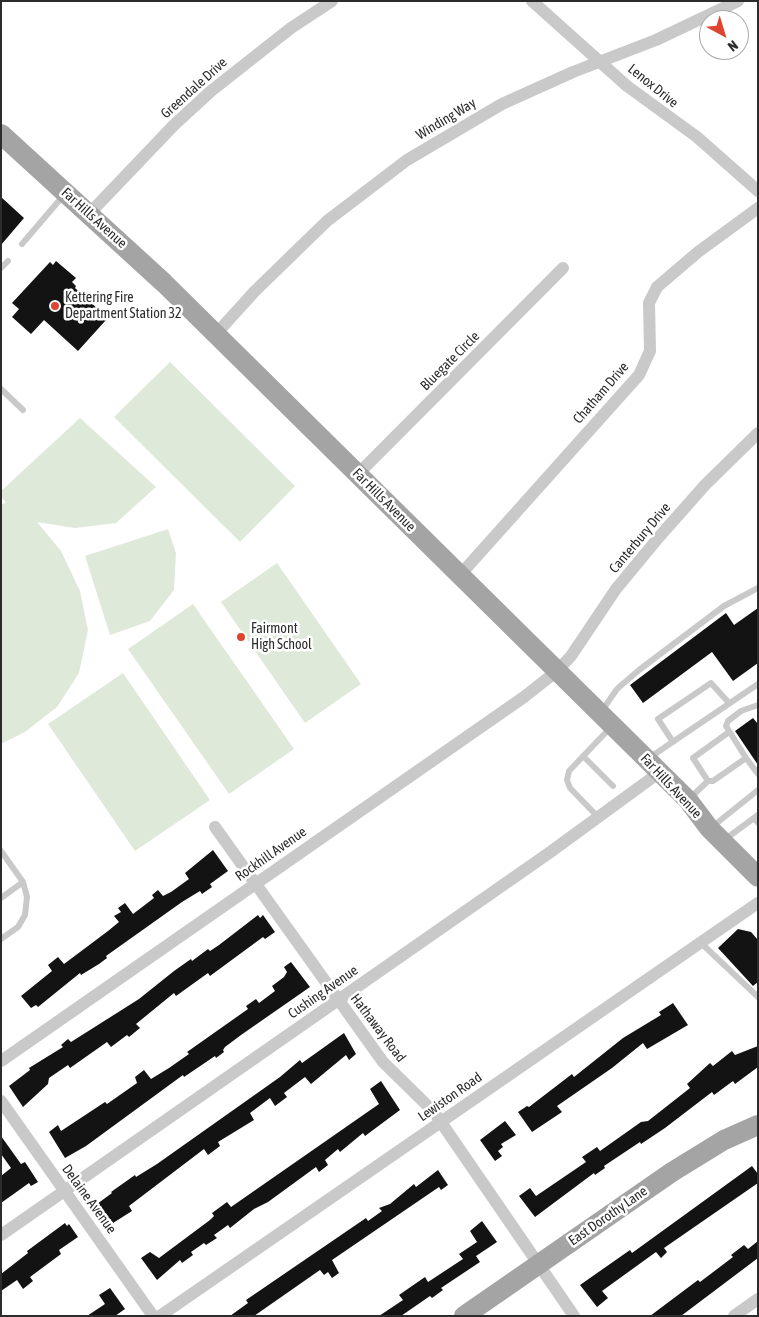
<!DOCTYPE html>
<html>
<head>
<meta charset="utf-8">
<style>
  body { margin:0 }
  #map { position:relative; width:759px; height:1317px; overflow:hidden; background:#fff; font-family:"Asap Condensed",sans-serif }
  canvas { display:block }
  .frame { position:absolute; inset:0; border:2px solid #2c2c2c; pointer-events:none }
  .north { position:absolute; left:699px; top:10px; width:50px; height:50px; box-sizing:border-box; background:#fff; border:1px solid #ababab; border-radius:50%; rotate:141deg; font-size:14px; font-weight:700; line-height:20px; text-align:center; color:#2c2c2c }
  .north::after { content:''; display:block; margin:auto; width:18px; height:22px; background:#df4431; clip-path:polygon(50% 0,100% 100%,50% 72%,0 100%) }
</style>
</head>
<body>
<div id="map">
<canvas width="759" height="1317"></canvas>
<div class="frame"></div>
<div class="north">N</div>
</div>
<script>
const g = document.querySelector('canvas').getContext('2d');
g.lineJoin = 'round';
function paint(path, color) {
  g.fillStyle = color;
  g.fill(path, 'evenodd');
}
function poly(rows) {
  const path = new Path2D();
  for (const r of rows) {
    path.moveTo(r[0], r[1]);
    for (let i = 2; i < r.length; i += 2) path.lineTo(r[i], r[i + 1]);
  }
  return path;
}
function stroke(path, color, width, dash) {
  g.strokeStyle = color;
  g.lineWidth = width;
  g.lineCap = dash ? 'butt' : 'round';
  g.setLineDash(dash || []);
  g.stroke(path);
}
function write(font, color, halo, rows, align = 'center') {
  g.font = font + ' "Asap Condensed",sans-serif';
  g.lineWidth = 5;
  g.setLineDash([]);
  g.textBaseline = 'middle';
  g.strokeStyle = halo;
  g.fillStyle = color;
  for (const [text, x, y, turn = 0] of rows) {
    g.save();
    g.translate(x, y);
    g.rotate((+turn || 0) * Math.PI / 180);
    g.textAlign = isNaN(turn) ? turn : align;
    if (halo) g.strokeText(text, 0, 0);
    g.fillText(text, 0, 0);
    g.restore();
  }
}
paint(poly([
  [170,362,295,486,240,542,114,417],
  [80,418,156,487,116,523,75,528,37,522,61,551,80,591,88,630,79,673,57,707,25,732,1,744,1,505,6,502,1,497,1,491],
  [168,529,176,553,174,590,150,621,110,635,85,556],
  [277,563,361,684,305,723,221,602],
  [193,604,294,749,229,794,128,649],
  [123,673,210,800,135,851,48,724]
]), '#dfe9d9');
paint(poly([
  [1,197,24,218,1,245],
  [56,261,76,278,72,282,76,286,75,288,99,310,97,312,106,320,78,351,44,320,31,334,12,317,19,309,12,303,50,262,53,265],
  [758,608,758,663,733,681,712,652,643,703,630,685,726,613,734,625],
  [753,718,758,724,758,765,735,731],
  [213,850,228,871,210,884,212,887,202,894,200,891,182,902,106,956,107,958,99,964,81,975,80,973,38,1007,36,1005,31,1008,21,996,52,971,48,965,58,957,64,964,108,931,119,922,114,916,121,912,118,908,125,903,133,914,154,898,152,895,158,890,163,896,171,892,189,879,185,873],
  [258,915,260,918,263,915,275,932,265,939,263,937,210,976,208,973,176,996,174,993,136,1024,140,1028,129,1037,127,1035,111,1047,107,1042,70,1068,68,1065,49,1078,48,1084,23,1107,9,1086,30,1070,29,1068,63,1047,61,1045,68,1039,71,1042,139,999,174,971,191,959,192,961,208,949,210,951,219,945],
  [738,929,751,932,758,940,758,982,753,986,718,948],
  [291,962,310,987,241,1035,225,1047,223,1050,224,1052,216,1058,215,1056,184,1077,183,1075,86,1146,65,1158,49,1132,58,1125,61,1131,105,1102,107,1104,137,1083,135,1077,144,1070,151,1079,169,1068,189,1054,187,1052,248,1009,246,1006,256,999,259,1003,275,991,272,986,284,977,287,972,284,967],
  [673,1003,688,1025,647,1049,643,1043,612,1068,557,1106,562,1112,532,1132,518,1112,527,1106,529,1107,572,1074,574,1077,623,1038,661,1015,659,1012],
  [344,1033,356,1054,349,1060,346,1055,311,1084,305,1077,284,1093,287,1097,275,1106,270,1098,250,1113,254,1120,218,1142,220,1146,208,1155,204,1149,129,1206,132,1211,113,1223,110,1219,108,1220,97,1204,112,1193,111,1192,135,1175,136,1177,157,1164,280,1077,300,1060,302,1063],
  [758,1046,758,1067,735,1084,733,1081,714,1095,712,1092,665,1128,641,1144,640,1142,604,1166,605,1168,595,1175,594,1173,535,1217,519,1196,530,1188,536,1196,586,1162,582,1157,597,1147,600,1151,641,1122,648,1121,690,1088,687,1084,710,1063,713,1066,732,1051,735,1055],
  [381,1081,400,1110,365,1136,363,1133,340,1152,338,1149,325,1160,328,1165,319,1172,316,1167,268,1202,254,1209,230,1228,228,1225,214,1235,217,1238,206,1245,204,1243,191,1252,193,1255,182,1263,180,1260,157,1280,141,1258,150,1252,159,1258,210,1220,214,1216,212,1213,227,1202,231,1207,379,1104,370,1089],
  [505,1121,516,1135,501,1144,503,1147,498,1151,502,1156,495,1161,480,1140],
  [1,1136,21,1164,25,1162,38,1182,31,1186,29,1183,1,1203,1,1176,11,1168,1,1154],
  [752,1166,758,1174,758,1183,664,1248,667,1252,661,1258,656,1252,602,1291,608,1298,597,1307,580,1285,630,1250,632,1253],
  [438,1170,448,1185,441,1190,439,1187,332,1260,339,1273,332,1278,328,1272,324,1275,320,1270,254,1316,230,1316,248,1303,246,1300,366,1218,368,1221,382,1211,379,1208,390,1204,414,1184,416,1187],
  [482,1221,497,1242,476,1256,480,1262,441,1288,443,1290,432,1298,430,1296,401,1316,379,1316,403,1300,399,1295,425,1277,428,1282,463,1259,459,1254,477,1242,470,1231],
  [65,1223,67,1226,69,1224,78,1237,59,1250,61,1254,30,1277,33,1281,23,1289,17,1280,1,1291,1,1274,28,1253,27,1251],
  [758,1241,758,1258,681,1316,650,1316,698,1280,700,1282,733,1257,731,1255,744,1245,748,1249],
  [110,1288,125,1309,115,1316,87,1316,105,1304,99,1295]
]), '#131313');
stroke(poly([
  [22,244,63,196],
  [1,268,8,261],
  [1,389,23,410],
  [601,712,617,689,639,670,724,606,758,588],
  [673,742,658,719,711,683,729,703],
  [583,756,613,786],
  [649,758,758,684],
  [746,758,758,774],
  [708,781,693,758,729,732],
  [689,799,708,781,713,781,746,758,726,726,728,721,741,711,758,705],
  [758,815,754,818,758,823],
  [598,817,570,788,567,780,569,771,610,728],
  [712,827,758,790],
  [724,840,754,818],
  [1,851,23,882,27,897,25,915,18,927,1,939],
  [1,898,23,882],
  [701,943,758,997]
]), '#c9c9c9', 6);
stroke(poly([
  [532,1,627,86,697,137,758,191],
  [89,214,174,125,211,91,291,28,332,1],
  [216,334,255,291,327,221,407,160,502,104,573,72,656,40,738,1],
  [358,474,563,268],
  [460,575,639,375,650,351,649,303,657,287,698,252,758,208],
  [215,827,383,1062,434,1112,574,1316],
  [1,1061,524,697,557,671,571,656,616,589,659,537,705,485,758,433],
  [1,1101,153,1316],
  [1,1235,549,853,660,772],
  [160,1316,758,903],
  [734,1316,758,1299]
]), '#c9c9c9', 12);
stroke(poly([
  [1,134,164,283,688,800,709,828,758,877],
  [464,1316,672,1172,724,1140,758,1125]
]), '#a4a4a4', 20);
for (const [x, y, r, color] of [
  [55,306,5,"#df4431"],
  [241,637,5,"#df4431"]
]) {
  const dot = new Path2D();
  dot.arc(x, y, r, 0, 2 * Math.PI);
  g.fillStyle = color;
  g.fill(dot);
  stroke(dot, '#fff', 2);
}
write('14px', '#2c2c2c', '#fff', [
  ["Lenox Drive",653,86,39],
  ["Greendale Drive",194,88,-42],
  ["Winding Way",446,119,-31],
  ["Far Hills Avenue",94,218,42],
  ["Bluegate Circle",450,361,-45],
  ["Chatham Drive",601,393,-49],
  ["Far Hills Avenue",384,500,45],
  ["Canterbury Drive",640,538,-50],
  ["Far Hills Avenue",671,786,47],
  ["Rockhill Avenue",271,854,-35],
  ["Cushing Avenue",323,992,-35],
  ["Hathaway Road",378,1028,53],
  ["Lewiston Road",450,1097,-35],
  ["Delaine Avenue",89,1199,54],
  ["East Dorothy Lane",608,1216,-35]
]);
write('14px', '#2c2c2c', '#fff', [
  ["Kettering Fire",65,298],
  ["Department Station 32",65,314],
  ["Fairmont",251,629],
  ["High School",251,645]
], 'left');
</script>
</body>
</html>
